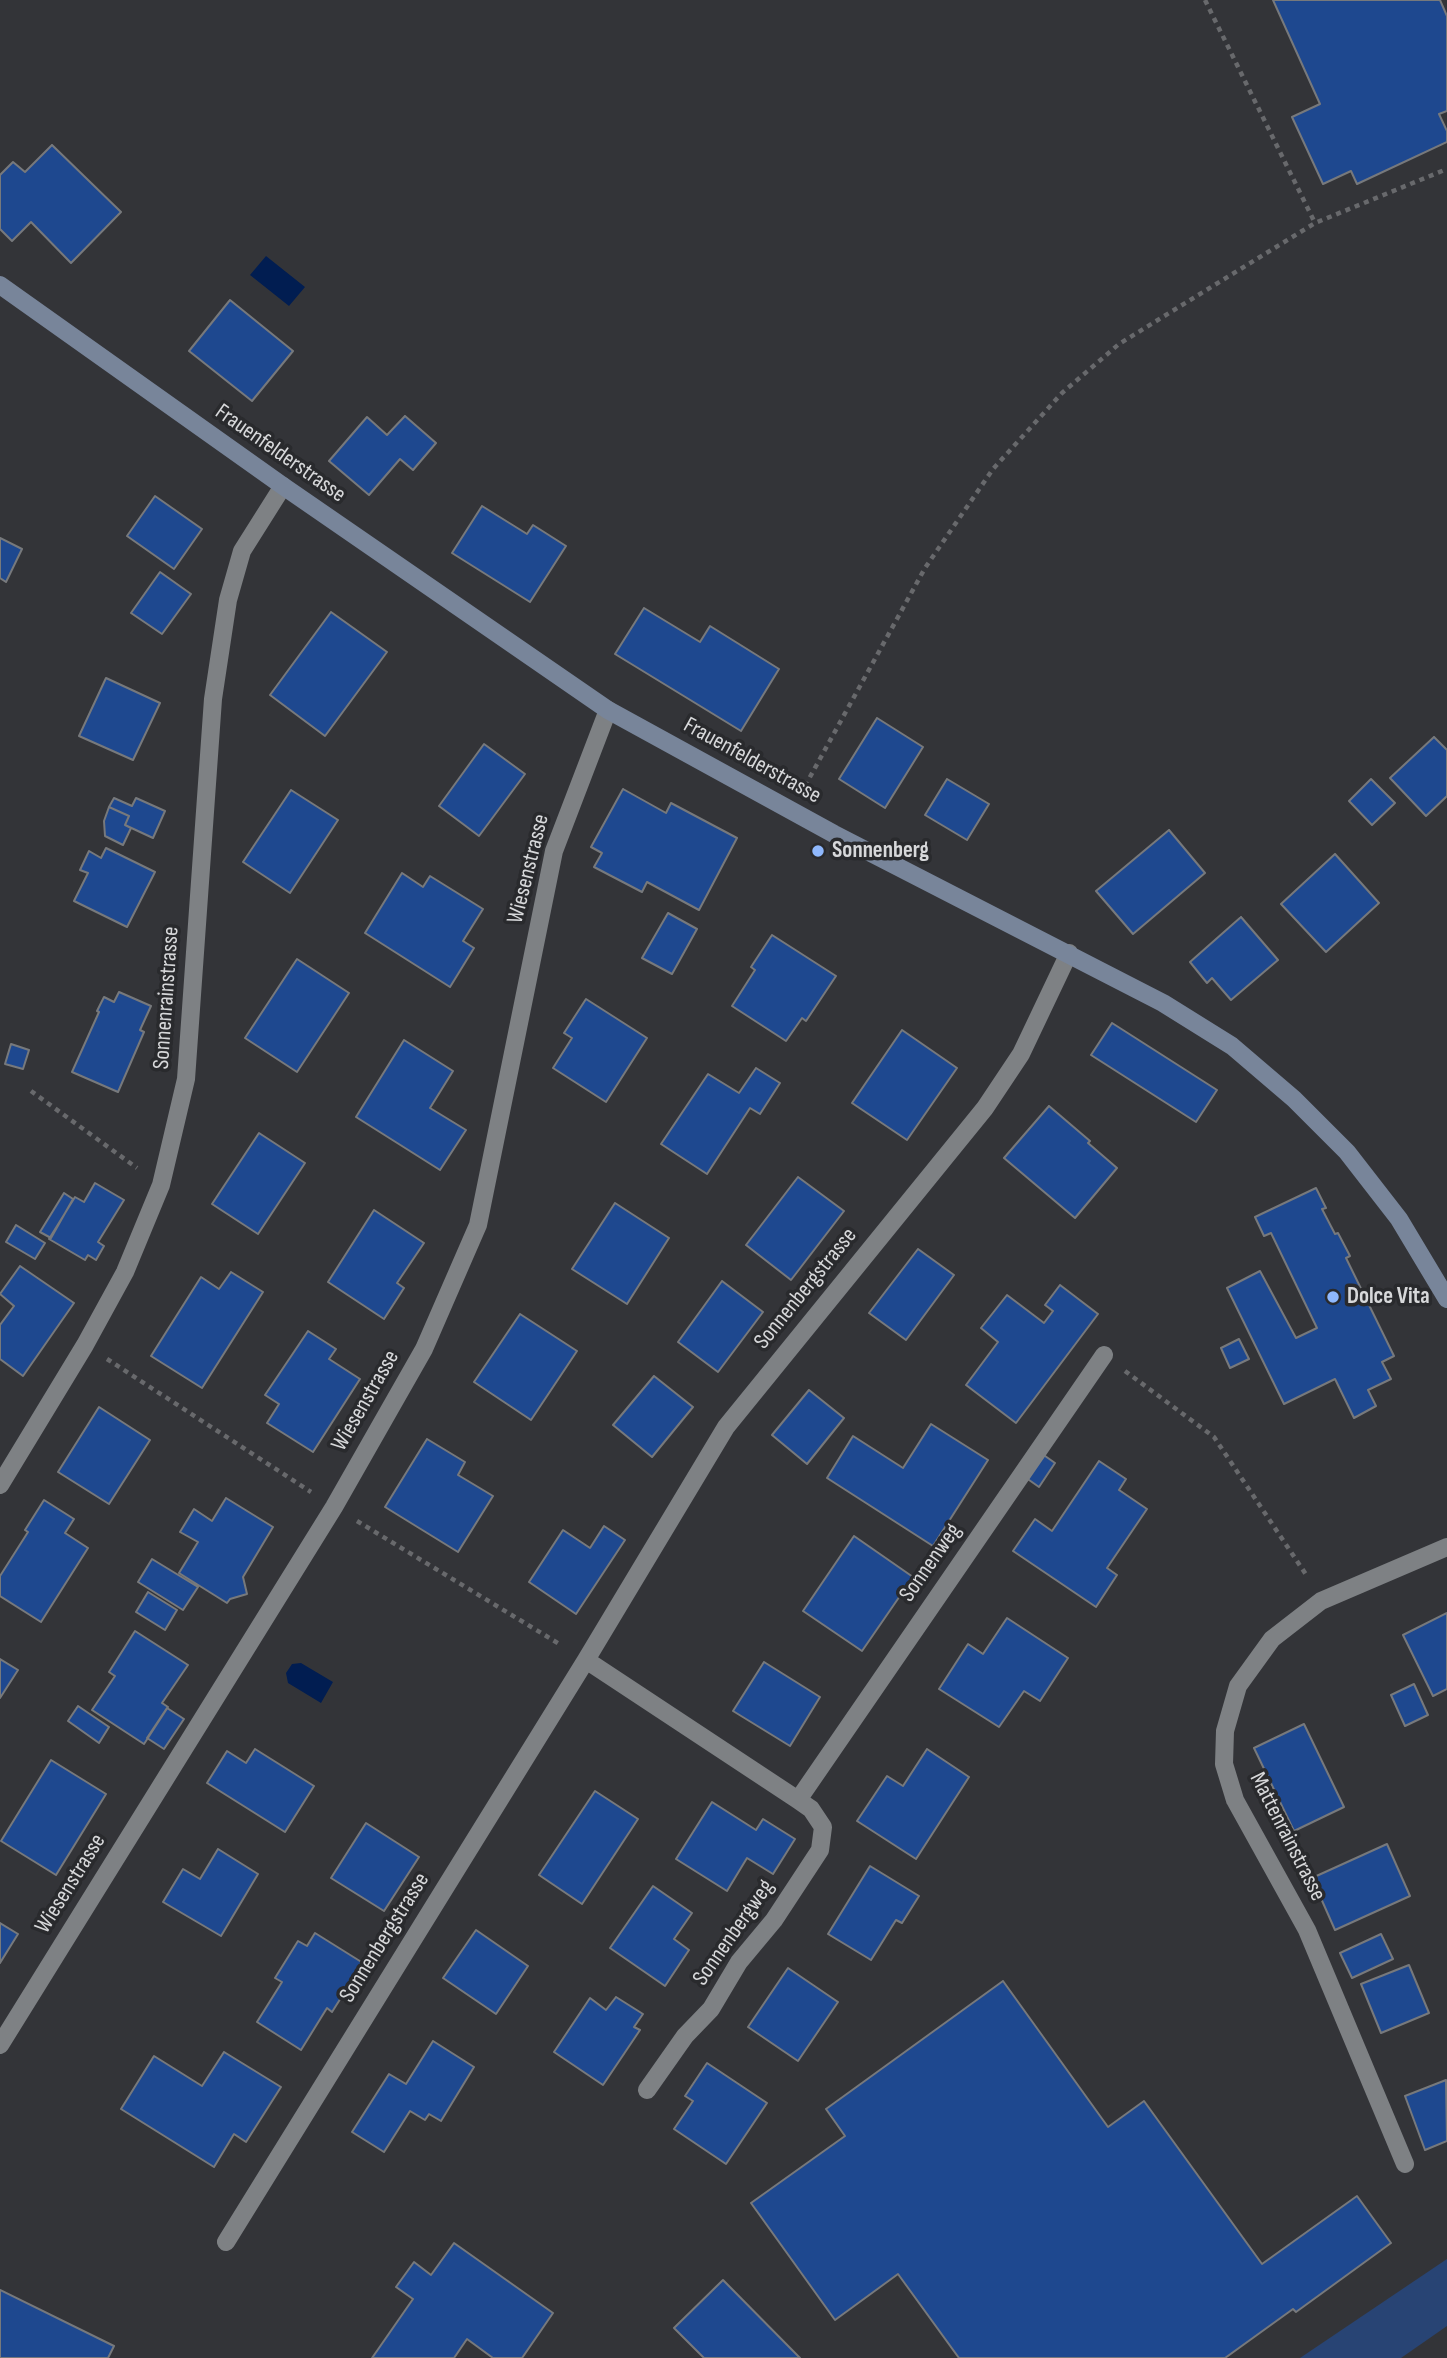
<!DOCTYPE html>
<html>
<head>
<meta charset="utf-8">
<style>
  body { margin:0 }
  canvas { display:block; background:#333438 }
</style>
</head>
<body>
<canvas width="1447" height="2358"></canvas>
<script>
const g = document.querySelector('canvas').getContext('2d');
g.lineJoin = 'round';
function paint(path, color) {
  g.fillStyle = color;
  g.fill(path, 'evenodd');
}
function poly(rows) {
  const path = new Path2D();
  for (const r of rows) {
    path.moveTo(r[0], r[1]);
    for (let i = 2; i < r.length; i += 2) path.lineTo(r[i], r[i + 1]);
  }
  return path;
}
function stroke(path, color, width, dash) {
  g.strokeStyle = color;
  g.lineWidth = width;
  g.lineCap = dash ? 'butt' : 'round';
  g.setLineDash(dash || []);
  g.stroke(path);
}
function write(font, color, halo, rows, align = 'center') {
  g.font = font + ' "Sofia Sans Condensed",sans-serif';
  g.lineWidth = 7;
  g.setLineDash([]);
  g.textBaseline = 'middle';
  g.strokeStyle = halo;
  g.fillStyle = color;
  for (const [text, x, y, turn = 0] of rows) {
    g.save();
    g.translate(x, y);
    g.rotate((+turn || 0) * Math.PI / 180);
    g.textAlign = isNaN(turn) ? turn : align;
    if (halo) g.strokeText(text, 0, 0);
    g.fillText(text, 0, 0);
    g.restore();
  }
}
paint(poly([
  [1447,2259,1447,2326,1401,2358,1300,2358]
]), '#284474');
paint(poly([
  [266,256,305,287,289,306,250,275],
  [301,1663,333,1682,321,1703,288,1683,286,1673,292,1664]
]), '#011d51');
const building = poly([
  [1273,0,1440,0,1447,16,1447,111,1439,114,1447,131,1447,142,1357,184,1351,171,1323,184,1292,117,1320,104,1273,0],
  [52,145,121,212,71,263,31,222,12,241,0,229,0,175,13,162,25,172,52,145],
  [230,300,293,351,252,401,189,351,230,300],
  [405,416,436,443,413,470,400,459,369,495,329,461,367,417,387,435,405,416],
  [155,496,202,529,174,569,127,536,155,496],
  [482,506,527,534,533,525,566,546,530,602,452,553,482,506],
  [0,538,22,549,6,582,0,578,0,538],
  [160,572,191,594,162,634,131,613,160,572],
  [644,608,700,642,710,626,779,669,741,731,615,654,644,608],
  [331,612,387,652,325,736,270,695,331,612],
  [106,678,160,703,133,760,79,736,106,678],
  [877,718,923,747,885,808,839,779,877,718],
  [1434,737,1447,750,1447,796,1426,816,1390,778,1434,737],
  [484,744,525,774,479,836,439,806,484,744],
  [947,779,989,804,967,840,925,815,947,779],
  [1371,779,1395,803,1372,825,1349,801,1371,779],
  [623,789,666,813,671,803,737,838,699,910,647,882,642,892,594,867,602,853,591,847,623,789],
  [291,790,338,820,290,893,243,862,291,790],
  [114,798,132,806,136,798,165,811,153,838,125,825,129,816,109,807,114,798],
  [109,807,129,816,125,825,131,828,123,845,105,836,104,821,109,807],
  [1169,830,1205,873,1133,934,1096,891,1169,830],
  [106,848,155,872,127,927,74,901,88,873,80,870,89,851,101,858,106,848],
  [1335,854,1379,903,1326,952,1281,904,1335,854],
  [402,873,423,887,430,876,483,909,463,941,474,948,450,987,365,933,402,873],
  [668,913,697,929,672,974,642,958,668,913],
  [1241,917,1278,960,1231,1000,1212,978,1207,983,1190,962,1241,917],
  [772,935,836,976,806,1021,802,1018,786,1041,732,1006,755,970,751,967,772,935],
  [297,959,349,993,297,1072,245,1038,297,959],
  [119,992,151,1006,140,1030,144,1032,118,1092,72,1072,99,1012,97,1011,104,997,114,1002,119,992],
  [586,999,647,1038,606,1102,553,1068,572,1038,564,1033,586,999],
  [1112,1023,1217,1090,1196,1122,1091,1055,1112,1023],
  [902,1030,957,1068,907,1140,852,1103,902,1030],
  [404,1040,453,1071,430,1108,466,1130,440,1170,356,1117,404,1040],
  [11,1044,29,1050,23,1069,5,1064,11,1044],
  [756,1068,780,1083,760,1114,750,1108,707,1174,661,1144,708,1074,739,1093,756,1068],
  [1049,1106,1090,1141,1088,1143,1117,1168,1075,1218,1004,1158,1049,1106],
  [259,1133,305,1163,258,1234,212,1204,259,1133],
  [798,1177,844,1211,791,1280,746,1245,798,1177],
  [95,1183,124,1200,98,1242,104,1246,96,1260,88,1255,85,1260,49,1239,75,1197,84,1202,95,1183],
  [1316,1188,1326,1208,1322,1209,1335,1234,1338,1233,1350,1256,1346,1258,1394,1356,1382,1362,1391,1379,1368,1390,1376,1406,1354,1418,1335,1379,1284,1404,1227,1288,1260,1271,1296,1338,1317,1328,1271,1233,1264,1236,1255,1217,1316,1188],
  [64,1193,73,1199,51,1238,40,1232,64,1193],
  [615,1203,669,1238,627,1304,572,1269,615,1203],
  [374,1210,424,1243,397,1283,404,1288,384,1319,328,1282,374,1210],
  [16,1225,45,1243,35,1259,6,1242,16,1225],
  [918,1249,954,1275,906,1340,869,1313,918,1249],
  [20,1266,74,1303,23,1376,0,1359,0,1325,14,1306,0,1294,20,1266],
  [231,1272,263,1292,202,1388,151,1356,201,1277,219,1289,231,1272],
  [722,1281,763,1312,718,1372,678,1342,722,1281],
  [1060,1285,1098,1314,1016,1423,966,1385,998,1342,981,1328,1007,1295,1044,1323,1053,1311,1045,1305,1060,1285],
  [520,1314,577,1351,531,1420,474,1382,520,1314],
  [308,1331,336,1349,329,1359,360,1379,313,1452,267,1423,279,1404,265,1395,308,1331],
  [1239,1339,1249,1359,1230,1368,1221,1348,1239,1339],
  [654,1376,693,1407,652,1457,613,1425,654,1376],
  [809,1390,844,1418,807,1464,772,1435,809,1390],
  [99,1407,150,1440,109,1504,58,1472,99,1407],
  [931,1424,988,1460,933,1546,827,1478,853,1436,903,1468,931,1424],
  [427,1439,465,1462,458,1475,493,1496,458,1552,385,1507,427,1439],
  [1038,1451,1055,1463,1039,1487,1022,1475,1038,1451],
  [1099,1461,1126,1479,1119,1490,1147,1509,1107,1568,1117,1575,1096,1607,1013,1551,1035,1519,1052,1531,1099,1461],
  [226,1498,273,1527,243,1577,247,1594,230,1599,227,1603,179,1573,198,1542,180,1532,194,1509,212,1521,226,1498],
  [44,1500,74,1519,65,1533,88,1548,41,1622,0,1596,0,1576,28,1532,25,1530,44,1500],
  [604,1526,625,1540,576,1614,529,1582,563,1530,590,1548,604,1526],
  [854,1536,913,1577,862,1651,803,1611,854,1536],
  [152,1559,198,1587,183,1610,138,1582,152,1559],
  [148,1592,177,1610,165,1630,136,1612,148,1592],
  [1447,1613,1447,1689,1433,1696,1403,1635,1447,1613],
  [1007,1618,1068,1658,1040,1701,1024,1691,999,1727,939,1689,968,1644,983,1654,1007,1618],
  [135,1631,188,1665,162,1703,168,1707,144,1744,92,1710,115,1676,109,1672,135,1631],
  [0,1659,18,1670,0,1698,0,1659],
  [764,1662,820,1697,790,1746,733,1711,764,1662],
  [1414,1684,1428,1715,1405,1726,1391,1695,1414,1684],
  [78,1706,109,1727,99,1743,68,1721,78,1706],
  [167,1708,184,1719,164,1749,147,1738,167,1708],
  [1304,1724,1344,1807,1294,1831,1254,1748,1304,1724],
  [255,1749,314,1786,285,1832,207,1783,227,1751,246,1763,255,1749],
  [927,1749,969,1777,916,1859,857,1821,887,1776,903,1786,927,1749],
  [51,1760,106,1794,56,1875,1,1841,51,1760],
  [595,1791,638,1819,582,1904,539,1875,595,1791],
  [712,1802,756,1830,763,1819,795,1839,773,1874,747,1858,727,1891,676,1859,712,1802],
  [366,1823,419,1857,384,1911,331,1878,366,1823],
  [1387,1844,1410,1896,1335,1930,1312,1878,1387,1844],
  [218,1849,258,1874,221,1936,163,1902,183,1869,200,1879,218,1849],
  [870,1866,919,1896,902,1923,896,1920,871,1960,828,1934,870,1866],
  [653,1886,692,1913,674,1939,689,1950,665,1986,610,1948,653,1886],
  [0,1923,18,1934,0,1963,0,1923],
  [476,1930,528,1966,496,2014,443,1978,476,1930],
  [315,1933,363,1963,332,2012,327,2008,301,2050,257,2022,282,1982,275,1978,298,1941,307,1946,315,1933],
  [1381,1934,1393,1959,1352,1978,1340,1953,1381,1934],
  [1409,1965,1429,2013,1381,2033,1361,1984,1409,1965],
  [788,1968,838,2002,798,2061,748,2027,788,1968],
  [1003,1981,1108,2127,1144,2101,1262,2264,1357,2196,1391,2243,1296,2312,1293,2309,1225,2358,959,2358,898,2274,835,2320,751,2203,845,2136,826,2109,1003,1981],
  [616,1997,643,2014,634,2027,640,2030,603,2085,554,2052,590,1998,606,2010,616,1997],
  [433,2041,474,2067,441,2121,429,2114,425,2120,410,2111,384,2152,352,2132,389,2074,406,2084,433,2041],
  [224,2052,281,2087,246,2142,234,2134,214,2167,121,2109,154,2056,202,2086,224,2052],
  [707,2063,767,2103,726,2164,674,2129,693,2101,685,2096,707,2063],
  [1446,2080,1447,2141,1425,2150,1405,2096,1446,2080],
  [454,2243,553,2313,522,2358,493,2358,467,2339,454,2358,372,2358,413,2299,396,2287,414,2262,431,2275,454,2243],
  [723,2280,800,2358,704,2358,674,2328,723,2280],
  [0,2290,114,2346,108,2358,0,2358,0,2290]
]);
paint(building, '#1e488f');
stroke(building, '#77797c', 2);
stroke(poly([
  [1205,0,1315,223],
  [805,786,925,568,993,469,1062,393,1119,344,1315,223,1447,169],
  [31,1091,137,1168],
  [107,1359,311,1492],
  [1125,1371,1214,1437,1307,1576],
  [357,1521,561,1645]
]), '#68696c', 4.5, [5, 5]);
stroke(poly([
  [0,1485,85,1345,125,1272,161,1185,186,1079,213,699,228,600,242,551,283,486],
  [586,1660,798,1800,811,1809,823,1827,820,1850,774,1920,739,1962,711,2009,685,2036,647,2090],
  [798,1800,1104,1355],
  [0,2045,334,1507,424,1349,478,1225,554,851,608,710],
  [1405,2164,1307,1930,1235,1800,1224,1764,1225,1731,1238,1686,1272,1639,1321,1601,1447,1547],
  [226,2242,586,1660,726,1427,985,1108,1021,1054,1069,953]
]), '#7e8184', 18);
stroke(poly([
  [0,285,283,486,608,710,834,834,1163,1003,1232,1046,1294,1099,1347,1152,1399,1219,1447,1299]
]), '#78859a', 18);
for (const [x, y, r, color] of [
  [818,851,7,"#8fb8fd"],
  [1333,1297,7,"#8fb8fd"]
]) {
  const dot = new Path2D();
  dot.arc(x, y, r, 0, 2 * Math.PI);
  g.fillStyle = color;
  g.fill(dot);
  stroke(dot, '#292a2d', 2.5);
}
write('23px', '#d7d8da', '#292a2d', [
  ["Frauenfelderstrasse",280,454,35],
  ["Frauenfelderstrasse",752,761,29],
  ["Wiesenstrasse",529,869,-76],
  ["Sonnenrainstrasse",167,998,-86],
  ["Sonnenbergstrasse",806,1289,-51],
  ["Wiesenstrasse",366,1401,-60],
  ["Sonnenweg",931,1563,-55],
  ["Mattenrainstrasse",1287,1837,63],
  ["Wiesenstrasse",71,1884,-58],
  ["Sonnenbergweg",734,1933,-55],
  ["Sonnenbergstrasse",385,1938,-58]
]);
write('bold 23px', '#d7d8da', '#292a2d', [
  ["Sonnenberg",832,851],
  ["Dolce Vita",1347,1297]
], 'left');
</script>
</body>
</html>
